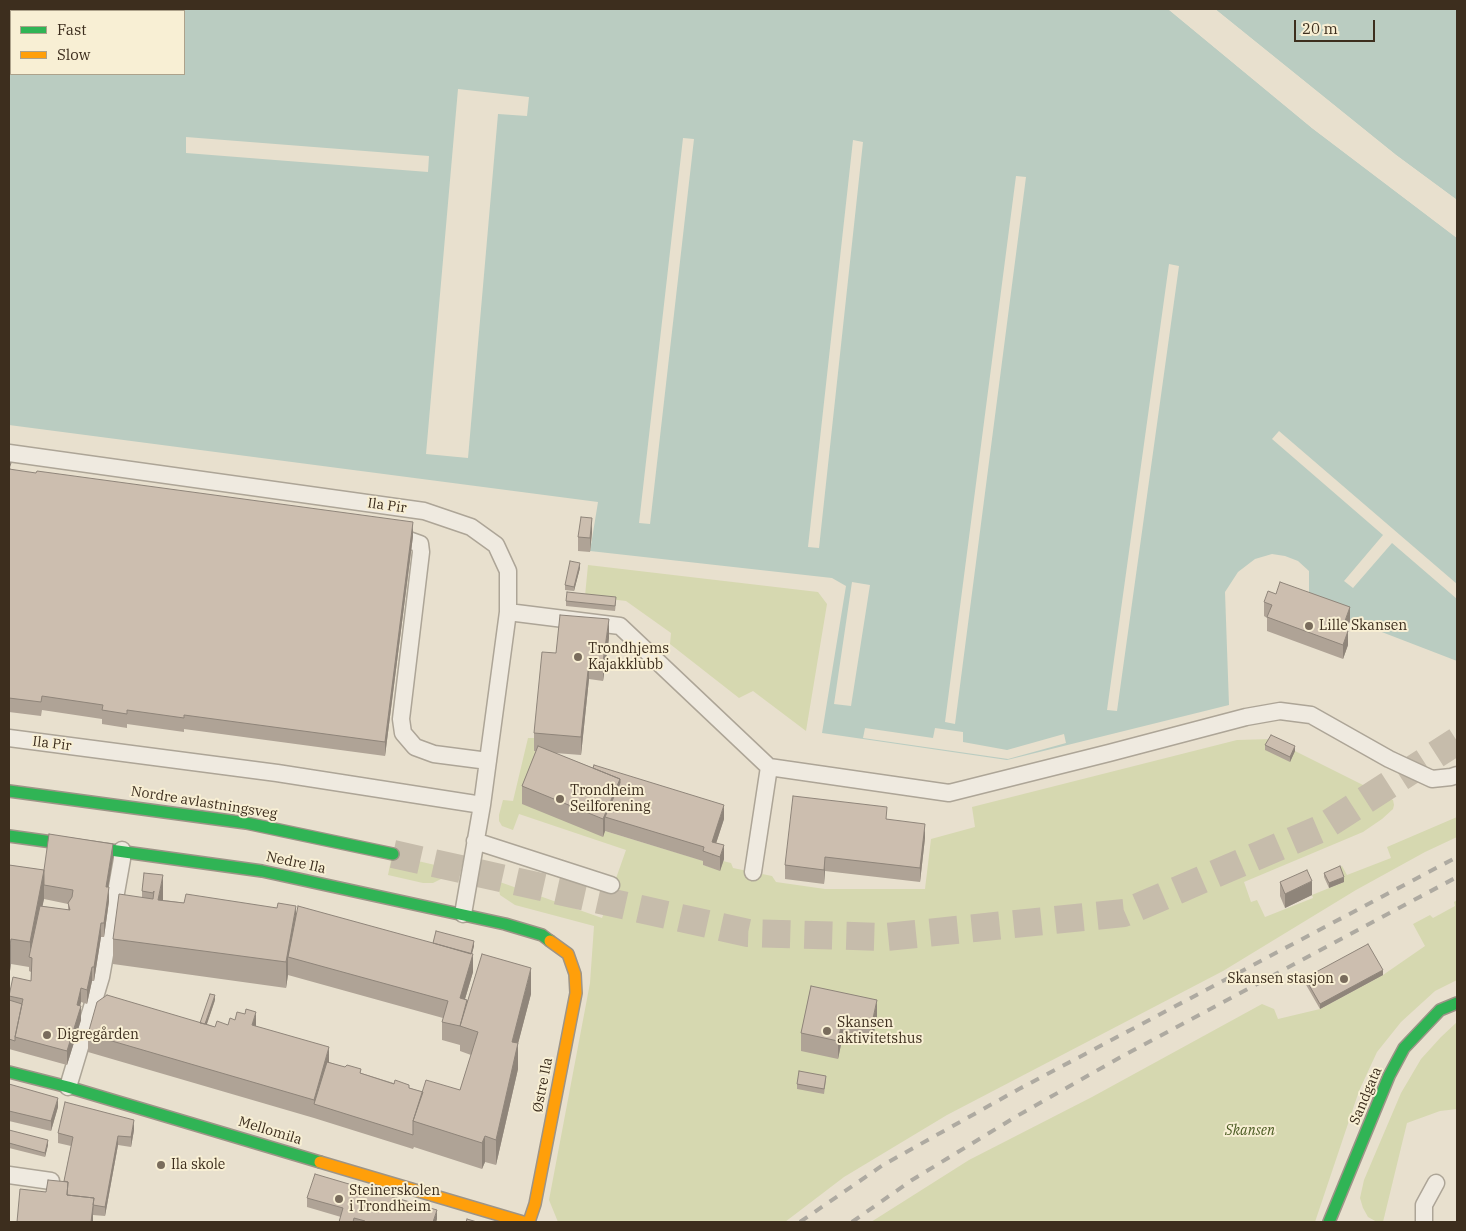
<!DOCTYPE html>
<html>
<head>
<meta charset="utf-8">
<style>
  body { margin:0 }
  #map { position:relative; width:1466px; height:1231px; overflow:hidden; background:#e8e0ce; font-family:"IBM Plex Serif",serif }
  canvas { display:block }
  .frame { position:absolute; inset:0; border:10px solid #3d2e1e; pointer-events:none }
  .legend { position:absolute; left:10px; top:10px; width:175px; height:65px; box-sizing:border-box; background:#f8efd4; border:1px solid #ada28b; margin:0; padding:6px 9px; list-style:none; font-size:15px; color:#3d2e1e }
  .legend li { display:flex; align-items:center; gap:10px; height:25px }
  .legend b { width:25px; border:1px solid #ada28b }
  .scale { position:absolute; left:1294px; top:20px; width:81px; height:22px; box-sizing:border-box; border:2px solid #3d2e1e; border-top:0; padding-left:6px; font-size:15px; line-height:18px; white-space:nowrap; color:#3d2e1e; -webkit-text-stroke:4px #f8efd4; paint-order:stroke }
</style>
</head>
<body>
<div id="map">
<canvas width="1466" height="1231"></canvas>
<div class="frame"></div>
<ul class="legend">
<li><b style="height:6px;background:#30b455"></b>Fast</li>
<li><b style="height:6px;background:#ff9f0a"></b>Slow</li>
</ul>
<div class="scale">20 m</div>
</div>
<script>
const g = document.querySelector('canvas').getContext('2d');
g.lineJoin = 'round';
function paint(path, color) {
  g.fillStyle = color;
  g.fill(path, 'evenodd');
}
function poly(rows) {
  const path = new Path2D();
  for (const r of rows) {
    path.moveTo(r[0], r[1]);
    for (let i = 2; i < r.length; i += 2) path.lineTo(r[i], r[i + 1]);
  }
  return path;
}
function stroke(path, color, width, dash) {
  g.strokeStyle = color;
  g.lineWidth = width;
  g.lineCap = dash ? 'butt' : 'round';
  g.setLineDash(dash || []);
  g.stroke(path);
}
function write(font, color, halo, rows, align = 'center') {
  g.font = font + ' "IBM Plex Serif",serif';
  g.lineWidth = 4;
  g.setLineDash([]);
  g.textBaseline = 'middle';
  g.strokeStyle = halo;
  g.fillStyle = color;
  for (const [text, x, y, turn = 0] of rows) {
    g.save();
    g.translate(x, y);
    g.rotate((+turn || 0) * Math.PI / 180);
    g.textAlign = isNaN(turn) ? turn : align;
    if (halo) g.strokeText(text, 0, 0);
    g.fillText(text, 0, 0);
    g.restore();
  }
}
paint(poly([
  [588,565,818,592,827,604,806,731,753,691,739,698,670,644,671,633,626,601,585,596],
  [528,738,535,738,534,750,539,751,605,831,704,861,703,865,720,870,723,861,731,863,733,868,772,876,776,882,825,889,925,889,931,839,975,827,972,807,1237,740,1271,739,1393,800,1394,805,1393,809,1382,819,1363,832,1244,882,1251,902,1257,900,1265,917,1313,898,1312,895,1344,882,1338,868,1342,866,1347,875,1391,858,1387,847,1457,817,1457,837,1425,852,1356,890,1223,971,947,1115,844,1177,785,1222,558,1222,549,1200,590,983,594,926,515,905,500,895,497,881,602,918,626,850,519,814,513,830,502,826,499,821,499,815,503,800,513,801],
  [392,855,448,868,441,879,433,883,423,883,388,875],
  [1457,900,1457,980,1435,991,1401,1022,1377,1052,1359,1091,1315,1222,871,1222,969,1160,1092,1097,1262,1004,1274,1009,1278,1019,1320,1009,1383,975,1425,946,1413,924,1430,915,1433,918,1455,906,1454,902],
  [1457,1022,1457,1109,1440,1111,1407,1123,1383,1222,1377,1222,1368,1217,1363,1208,1360,1198,1364,1180,1401,1093,1421,1059,1441,1037]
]), '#d6d8b0');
paint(poly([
  [9,9,1168,9,1312,128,1457,238,1457,661,1309,604,1309,571,1298,561,1285,556,1272,554,1255,559,1238,572,1225,592,1229,705,1007,760,822,733,846,586,832,578,590,551,598,502,9,425],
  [11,11,184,11,184,74,11,74],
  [1215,9,1457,9,1457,200,1396,155]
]), '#baccc1');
paint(poly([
  [1168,9,1172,9,1313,126,1457,235,1457,238,1312,128],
  [1212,9,1215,9,1396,155,1457,200,1457,203,1394,157],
  [458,89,529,97,527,116,498,114,468,458,426,454],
  [186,137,429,156,428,172,186,153],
  [683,138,694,139,650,524,639,523],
  [853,140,863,142,819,548,808,547],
  [1016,176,1026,177,955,724,945,722],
  [1169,264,1179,266,1117,711,1107,710],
  [1279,431,1457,584,1457,599,1392,543,1353,588,1344,581,1383,535,1272,439],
  [852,582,870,585,851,706,834,704],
  [865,728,933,738,935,728,963,732,963,742,1007,750,1064,734,1066,743,1008,759,863,738]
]), '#e8e0ce');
stroke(poly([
  [393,854,748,933,886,937,1124,913,1320,829,1457,741]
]), '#c6bcab', 28, [28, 14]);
const lane = poly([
  [9,453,424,511,471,527,496,545,508,571,508,612,482,805,463,914],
  [406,539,420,544,421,552,401,719,403,733,415,747,434,754,488,761],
  [508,612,620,626,769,767,949,793,1109,753,1246,717,1280,711,1311,715,1389,759,1432,779,1451,777,1457,775],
  [9,738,277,773,482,805],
  [475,841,611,885],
  [753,872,769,767],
  [68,1087,101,977,122,859,122,850],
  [9,1175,51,1181],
  [1424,1222,1424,1205,1436,1183]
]);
const fast = poly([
  [9,791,246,823,393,854],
  [9,836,262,871,505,924,542,935,550,941],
  [9,1072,68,1087,320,1162],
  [1329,1222,1389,1076,1404,1048,1440,1010,1457,1003]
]);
const slow = poly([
  [320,1162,523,1222],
  [529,1222,535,1204,576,993,575,974,568,954,550,941]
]);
stroke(lane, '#ada597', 19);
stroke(fast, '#9d9487', 14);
stroke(slow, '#9d9487', 14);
stroke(lane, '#efeae0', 16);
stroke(fast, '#30b455', 11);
stroke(slow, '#ff9f0a', 11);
stroke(poly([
  [800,1222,883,1165,1019,1089,1457,857],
  [852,1222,912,1180,1017,1116,1119,1058,1457,877]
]), '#aeaaa1', 4, [9, 9]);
paint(poly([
  [9,463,11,470,413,536,385,756,184,729,184,732,127,724,127,728,102,724,102,719,42,710,41,716,9,712],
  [592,532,590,552,578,551,578,537],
  [580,568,574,591,565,590,565,585],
  [566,601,616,602,615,611,566,606],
  [1264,602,1350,621,1346,630,1348,645,1343,659,1267,631,1267,618,1264,616],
  [609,638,603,681,589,679,581,755,555,753,724,819,716,843,724,859,720,871,703,865,703,861,605,831,603,837,522,804,522,786,536,751,534,751,534,733,556,653],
  [1265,745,1295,751,1290,762,1265,750],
  [887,819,925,838,920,882,825,871,824,884,785,879,785,865],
  [113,858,108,887,109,901,104,937,101,937,94,981,92,981,87,1004,81,1002,80,1006,81,1020,67,1065,9,1049,9,994,31,981,31,972,29,971,29,967,11,964,10,971,9,970,9,865,44,870],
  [44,899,68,904,68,910,42,906],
  [144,873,163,900,296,917,433,943,474,946,472,954,473,972,465,999,467,1000,531,994,518,1043,518,1069,496,1165,485,1162,482,1169,414,1147,413,1149,314,1118,88,1052,88,1034,200,1023,215,1000,207,1024,215,1027,228,1025,256,1026,329,1062,361,1073,423,1092,460,1090,471,1055,460,1051,460,1045,442,1040,442,1022,443,1018,288,975,286,988,113,964,113,939,142,897,142,891],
  [1324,873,1344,882,1329,888,1324,877],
  [1280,882,1312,895,1285,908,1280,896],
  [1383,975,1320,1009,1305,983,1305,978],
  [811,986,877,1018,872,1041,843,1035,838,1059,801,1051,801,1033],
  [826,1080,824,1094,797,1089,797,1084],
  [9,1084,58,1107,51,1131,9,1121],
  [134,1130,131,1147,118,1145,105,1216,93,1215,93,1222,46,1192,64,1181,71,1146,58,1143,58,1133],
  [9,1132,48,1145,45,1157,9,1148],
  [307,1198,437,1219,436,1222,339,1222,341,1217,307,1207]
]), '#afa396');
paint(poly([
  [592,518,592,532,590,552,590,538],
  [413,522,413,536,385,756,385,742],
  [580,563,580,568,574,591,574,587],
  [1350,607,1350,621,1342,643,1342,629],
  [609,619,609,638,603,681,603,662],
  [1348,631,1348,645,1343,659,1343,645],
  [589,661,589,679,581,755,581,737],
  [1295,746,1295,751,1290,762,1290,757],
  [620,779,620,797,605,817,605,831,603,837,603,819],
  [724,805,724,819,712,856,712,842],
  [925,824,925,838,920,882,920,868],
  [113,844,113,858,106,901,106,887],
  [724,845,724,859,720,871,720,857],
  [825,857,825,871,824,884,824,870],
  [44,870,44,899,32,958,30,958,30,942],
  [163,875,163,901,158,900],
  [1344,877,1344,882,1329,888,1329,883],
  [1312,881,1312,895,1285,908,1285,894],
  [109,887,109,901,104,937,104,923],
  [296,906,296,931,288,957,288,975,286,988,286,962],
  [101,923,101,937,94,981,94,967],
  [11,939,11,964,10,971,10,945],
  [474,941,474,946,469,964,469,959],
  [473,954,473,972,460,1016,460,998],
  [92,967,92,981,87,1004,87,990],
  [531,968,531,994,512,1067,512,1042],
  [1383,970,1383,975,1320,1009,1320,1004],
  [81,988,81,1002,77,1019,77,1005],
  [215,995,215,1000,201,1041,201,1036],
  [877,1000,877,1018,872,1041,872,1023],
  [81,1006,81,1020,67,1065,67,1051],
  [256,1012,256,1030,252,1025],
  [843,1017,843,1035,838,1059,838,1041],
  [518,1043,518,1069,496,1165,496,1140],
  [329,1047,329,1066,314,1104,314,1100],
  [58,1098,58,1107,51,1131,51,1121],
  [134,1120,134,1130,131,1147,131,1137],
  [118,1136,118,1145,105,1216,105,1207],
  [485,1136,485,1162,482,1169,482,1143],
  [48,1140,48,1145,45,1157,45,1153],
  [94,1198,93,1215,93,1222,91,1222],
  [437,1210,437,1219,436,1222,433,1222]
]), '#8f857a');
const building = poly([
  [9,463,11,463,9,469,36,473,37,471,413,522,385,742,184,715,184,718,127,710,127,714,102,710,103,705,42,696,41,702,9,698,9,463],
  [581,517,592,518,590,538,578,537,581,517],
  [570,561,580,563,574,587,565,585,570,561],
  [1280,582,1350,607,1342,629,1348,631,1343,645,1267,617,1272,605,1264,602,1268,591,1276,594,1280,582],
  [567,592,616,597,615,606,566,601,567,592],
  [560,615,609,619,603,662,589,661,581,737,534,733,542,652,556,653,560,615],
  [1271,735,1295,746,1290,757,1265,745,1271,735],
  [538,746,620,779,603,819,522,786,538,746],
  [594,765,724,805,712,842,724,845,720,857,703,851,704,847,605,817,620,783,620,779,593,768,594,765],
  [793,796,887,807,886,819,925,824,920,868,825,857,824,870,785,865,793,796],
  [49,834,113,844,106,887,109,887,104,923,101,923,94,967,92,967,87,990,81,988,77,1005,81,1006,67,1051,15,1037,23,999,9,996,13,977,31,981,32,958,29,957,40,906,70,910,68,903,72,897,73,890,44,885,44,870,49,834],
  [9,865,44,870,30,942,11,939,10,945,9,945,9,865],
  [1340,866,1344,877,1329,883,1324,873,1340,866],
  [1307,870,1312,881,1285,894,1280,882,1307,870],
  [144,873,163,875,158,900,184,903,186,894,277,908,278,903,296,906,286,962,113,939,119,894,153,899,154,891,153,893,142,891,144,873],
  [298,906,473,954,460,998,467,1000,460,1026,442,1022,448,1001,288,957,298,906],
  [436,931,474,941,471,954,433,943,436,931],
  [1368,944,1383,970,1320,1004,1305,978,1368,944],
  [482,954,531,968,512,1042,518,1043,496,1140,485,1136,482,1143,413,1121,426,1080,460,1090,478,1032,460,1026,482,954],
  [811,986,877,1000,872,1023,843,1017,838,1041,801,1033,811,986],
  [210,994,215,995,205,1024,200,1023,210,994],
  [107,995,215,1027,217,1021,228,1025,230,1018,235,1020,237,1012,245,1014,246,1009,256,1012,252,1025,329,1047,314,1100,88,1034,97,1002,107,995],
  [9,1000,22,1004,15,1037,15,1041,9,1039,9,1000],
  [327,1062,345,1067,347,1065,361,1069,360,1073,394,1084,395,1080,409,1085,409,1088,423,1092,413,1121,413,1135,314,1104,327,1062],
  [799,1071,826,1076,824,1089,797,1084,799,1071],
  [9,1084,58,1098,51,1121,9,1111,9,1084],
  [65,1102,134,1120,131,1137,118,1136,105,1207,93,1205,94,1198,67,1195,68,1182,64,1181,73,1137,58,1133,65,1102],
  [9,1130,48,1140,45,1153,9,1143,9,1130],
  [315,1174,437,1210,433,1222,364,1222,365,1221,354,1218,353,1222,339,1222,343,1208,307,1198,315,1174],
  [48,1180,68,1182,67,1195,94,1198,91,1222,17,1222,20,1189,46,1192,48,1180],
  [467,1219,477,1222,466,1222,467,1219]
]);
paint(building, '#ccbeaf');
stroke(building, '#8f857a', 1);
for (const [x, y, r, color] of [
  [1309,626,5,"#796c5c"],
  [578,657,5,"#796c5c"],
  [560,799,5,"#796c5c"],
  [1344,979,5,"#796c5c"],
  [827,1031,5,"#796c5c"],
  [47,1035,5,"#796c5c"],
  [161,1165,5,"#796c5c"],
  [339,1199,5,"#796c5c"]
]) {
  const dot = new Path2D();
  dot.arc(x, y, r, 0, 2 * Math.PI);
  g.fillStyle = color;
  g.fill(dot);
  stroke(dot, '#f8efd4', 2);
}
write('14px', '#3d2e1e', '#f8efd4', [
  ["Ila Pir",387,506,8],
  ["Ila Pir",52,744,7],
  ["Nordre avlastningsveg",204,803,9],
  ["Nedre Ila",296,863,12],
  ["Østre Ila",543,1085,-79],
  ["Sandgata",1366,1096,-67],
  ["Mellomila",270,1131,17]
]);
write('14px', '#3d2e1e', '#f8efd4', [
  ["Lille Skansen",1319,626],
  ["Trondhjems",588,649],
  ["Kajakklubb",588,665],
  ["Trondheim",570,791],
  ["Seilforening",570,807],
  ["Skansen stasjon",1334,979,"right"],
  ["Skansen",837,1023],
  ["aktivitetshus",837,1039],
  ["Digregården",57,1035],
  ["Ila skole",171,1165],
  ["Steinerskolen",349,1191],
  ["i Trondheim",349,1207]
], 'left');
write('italic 14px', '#4b5b23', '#f8efd4', [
  ["Skansen",1250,1131]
]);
</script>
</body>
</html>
